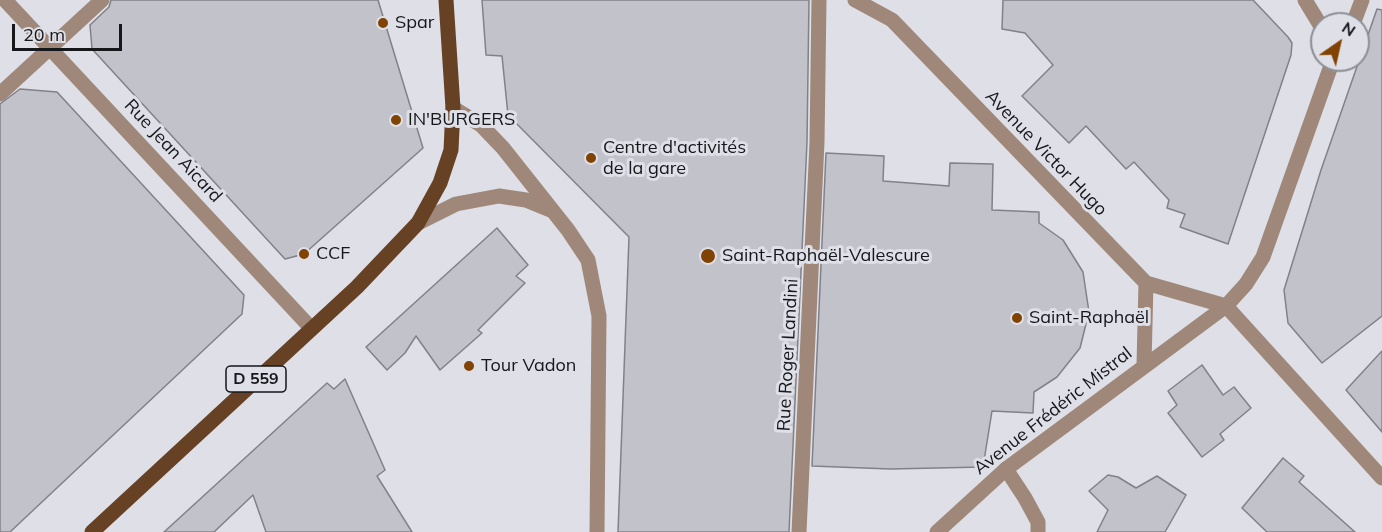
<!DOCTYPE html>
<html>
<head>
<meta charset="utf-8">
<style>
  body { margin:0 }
  #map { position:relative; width:1382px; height:532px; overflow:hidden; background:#dedfe7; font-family:Mulish,sans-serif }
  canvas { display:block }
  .north { position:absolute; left:1310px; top:12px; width:60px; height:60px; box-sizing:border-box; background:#dedfe7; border:2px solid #8e8f95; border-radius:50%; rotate:34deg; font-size:16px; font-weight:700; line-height:24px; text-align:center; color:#16171a }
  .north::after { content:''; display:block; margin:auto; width:21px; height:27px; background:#814303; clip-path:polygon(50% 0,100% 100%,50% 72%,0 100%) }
  .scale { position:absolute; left:12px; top:24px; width:110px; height:27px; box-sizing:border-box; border:3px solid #16171a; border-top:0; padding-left:8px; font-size:18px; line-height:21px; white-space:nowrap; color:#16171a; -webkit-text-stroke:4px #dedfe7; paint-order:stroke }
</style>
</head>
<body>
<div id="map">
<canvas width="1382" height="532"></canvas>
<div class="north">N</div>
<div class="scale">20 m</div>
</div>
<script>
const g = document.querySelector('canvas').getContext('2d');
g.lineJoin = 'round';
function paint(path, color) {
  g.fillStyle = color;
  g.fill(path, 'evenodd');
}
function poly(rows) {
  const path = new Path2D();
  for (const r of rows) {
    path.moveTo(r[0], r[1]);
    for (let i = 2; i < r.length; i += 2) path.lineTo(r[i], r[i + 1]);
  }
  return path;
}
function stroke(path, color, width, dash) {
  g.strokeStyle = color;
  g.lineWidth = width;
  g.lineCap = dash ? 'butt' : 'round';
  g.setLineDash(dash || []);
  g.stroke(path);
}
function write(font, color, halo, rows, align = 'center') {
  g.font = font + ' Mulish,sans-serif';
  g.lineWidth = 6;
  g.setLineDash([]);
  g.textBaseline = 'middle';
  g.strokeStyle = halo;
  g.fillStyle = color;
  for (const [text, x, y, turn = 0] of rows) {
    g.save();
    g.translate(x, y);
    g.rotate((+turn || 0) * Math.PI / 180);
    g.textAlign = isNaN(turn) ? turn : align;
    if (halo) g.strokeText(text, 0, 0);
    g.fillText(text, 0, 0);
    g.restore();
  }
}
const building = poly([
  [111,0,378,0,423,148,304,254,285,259,92,49,90,25,109,7,111,0],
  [482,0,809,0,807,142,789,532,618,532,629,237,508,115,502,56,486,55,482,0],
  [1003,0,1253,0,1288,37,1292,43,1291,55,1228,244,1180,227,1185,214,1167,208,1169,200,1134,162,1126,169,1086,126,1069,143,1022,96,1053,65,1025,33,1002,29,1003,0],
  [1377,9,1382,10,1382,316,1322,363,1288,323,1284,290,1321,170,1377,9],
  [20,89,57,92,244,295,242,314,10,532,0,532,0,104,20,89],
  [826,153,884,156,883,181,949,186,950,163,993,164,992,210,1039,212,1039,223,1063,240,1083,272,1089,312,1080,348,1057,377,1034,392,1033,413,992,411,983,467,890,469,812,466,826,153],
  [497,228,528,265,516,276,525,283,478,330,482,333,440,370,416,336,405,353,387,370,366,347,497,228],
  [1382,351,1382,432,1346,390,1382,351],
  [1202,365,1223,395,1234,387,1251,408,1220,434,1224,440,1202,457,1168,413,1177,405,1168,391,1202,365],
  [345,379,385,470,377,476,412,532,266,532,253,495,214,532,164,532,327,383,334,389,345,379],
  [1283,458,1304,476,1299,482,1355,532,1267,532,1242,508,1283,458],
  [1108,475,1118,477,1136,488,1157,476,1186,495,1165,532,1097,532,1108,510,1089,491,1108,475]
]);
paint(building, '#c1c2ca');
stroke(building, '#818289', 1.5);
stroke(poly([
  [1006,469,1025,498,1038,522,1038,532]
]), '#9f8879', 15);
stroke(poly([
  [5,0,311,328],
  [855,0,892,20,1146,283,1144,365],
  [1305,0,1322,28],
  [1353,24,1362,0],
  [0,94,102,0],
  [453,108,481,125,503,148,568,230,588,260,599,316,597,532],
  [418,223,456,204,499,196,526,200,553,211],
  [1146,283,1226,306],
  [1226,306,1382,478],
  [799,532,817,142,819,0],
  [937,532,1006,469,1226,306,1246,284,1263,257,1333,60]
]), '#9f8879', 15);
stroke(poly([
  [92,532,357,287,418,223,440,183,451,150,453,108,446,0]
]), '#664124', 15);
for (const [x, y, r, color] of [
  [383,23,6,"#814303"],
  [396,120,6,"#814303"],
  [591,158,6,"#814303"],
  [304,254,6,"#814303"],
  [708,256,8,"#814303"],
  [1017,318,6,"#814303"],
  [469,366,6,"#814303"]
]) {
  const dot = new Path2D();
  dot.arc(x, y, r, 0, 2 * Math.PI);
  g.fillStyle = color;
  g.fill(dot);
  stroke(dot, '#dedfe7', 2);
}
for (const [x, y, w] of [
  [256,379,60]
]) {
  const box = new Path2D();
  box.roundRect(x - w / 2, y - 13, w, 26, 4.5);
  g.fillStyle = '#dedfe7';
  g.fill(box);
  stroke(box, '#16171a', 1.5);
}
write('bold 16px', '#16171a', null, [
  ["D 559",256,379]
]);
write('18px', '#16171a', '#dedfe7', [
  ["Spar",395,23],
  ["IN'BURGERS",408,120],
  ["Centre d'activités",603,148],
  ["de la gare",603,169],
  ["CCF",316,254],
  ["Saint-Raphaël-Valescure",722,256],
  ["Saint-Raphaël",1029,318],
  ["Tour Vadon",481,366]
], 'left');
write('18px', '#16171a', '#dedfe7', [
  ["Rue Jean Aicard",173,151,47],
  ["Avenue Victor Hugo",1046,153,46],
  ["Rue Roger Landini",788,355,-87],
  ["Avenue Frédéric Mistral",1053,411,-38]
]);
</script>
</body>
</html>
